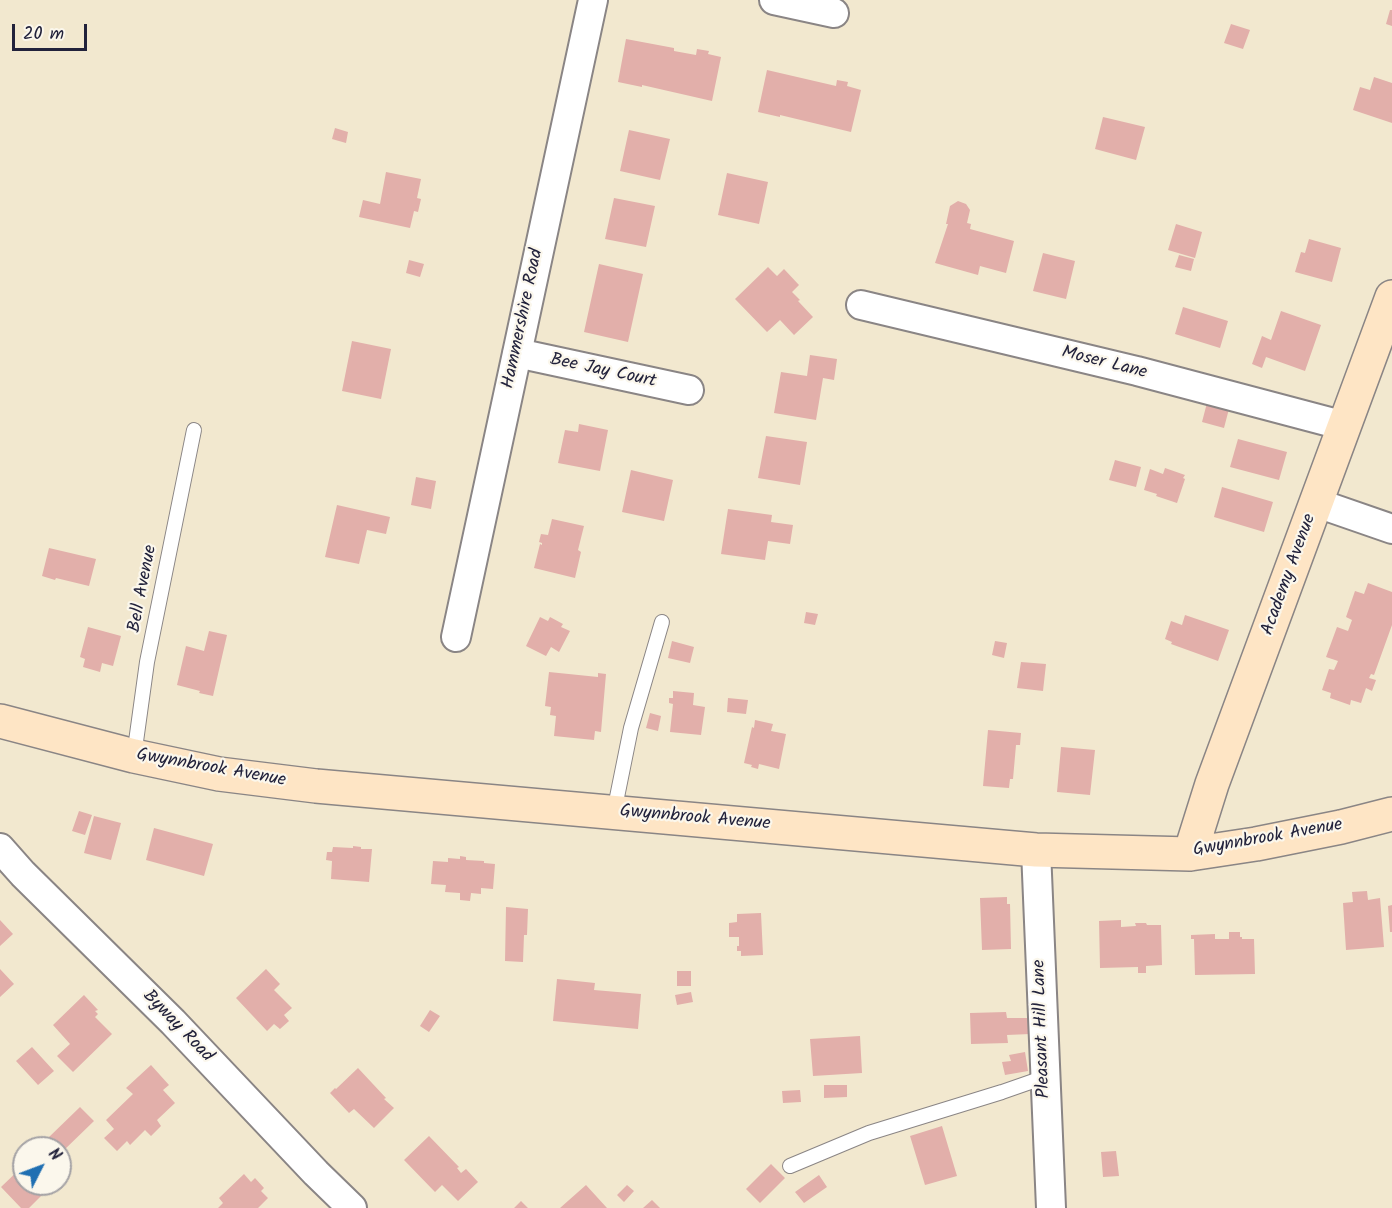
<!DOCTYPE html>
<html>
<head>
<meta charset="utf-8">
<style>
  body { margin:0 }
  #map { position:relative; width:1392px; height:1208px; overflow:hidden; background:#f2e8cf; font-family:Kalam,sans-serif }
  canvas { display:block }
  .north { position:absolute; left:12px; top:1136px; width:60px; height:60px; box-sizing:border-box; background:#fbf7ec; border:2px solid #a4a2a5; border-radius:50%; rotate:48deg; font-size:16px; font-weight:700; line-height:24px; text-align:center; color:#22223b }
  .north::after { content:''; display:block; margin:auto; width:21px; height:27px; background:#1f6fb2; clip-path:polygon(50% 0,100% 100%,50% 72%,0 100%) }
  .scale { position:absolute; left:12px; top:24px; width:75px; height:27px; box-sizing:border-box; border:3px solid #22223b; border-top:0; padding-left:8px; font-size:18px; line-height:21px; white-space:nowrap; color:#22223b; -webkit-text-stroke:4px #fbf7ec; paint-order:stroke }
</style>
</head>
<body>
<div id="map">
<canvas width="1392" height="1208"></canvas>
<div class="north">N</div>
<div class="scale">20 m</div>
</div>
<script>
const g = document.querySelector('canvas').getContext('2d');
g.lineJoin = 'round';
function paint(path, color) {
  g.fillStyle = color;
  g.fill(path, 'evenodd');
}
function poly(rows) {
  const path = new Path2D();
  for (const r of rows) {
    path.moveTo(r[0], r[1]);
    for (let i = 2; i < r.length; i += 2) path.lineTo(r[i], r[i + 1]);
  }
  return path;
}
function stroke(path, color, width, dash) {
  g.strokeStyle = color;
  g.lineWidth = width;
  g.lineCap = dash ? 'butt' : 'round';
  g.setLineDash(dash || []);
  g.stroke(path);
}
function write(font, color, halo, rows, align = 'center') {
  g.font = font + ' Kalam,sans-serif';
  g.lineWidth = 4.5;
  g.setLineDash([]);
  g.textBaseline = 'middle';
  g.strokeStyle = halo;
  g.fillStyle = color;
  for (const [text, x, y, turn = 0] of rows) {
    g.save();
    g.translate(x, y);
    g.rotate((+turn || 0) * Math.PI / 180);
    g.textAlign = isNaN(turn) ? turn : align;
    if (halo) g.strokeText(text, 0, 0);
    g.fillText(text, 0, 0);
    g.restore();
  }
}
paint(poly([
  [1390,10,1392,10,1392,26,1386,24],
  [1231,24,1250,30,1243,49,1224,43],
  [626,39,674,48,674,51,696,55,697,49,709,51,708,54,721,57,712,101,642,85,642,87,618,82],
  [767,70,836,86,837,80,848,82,847,86,861,90,851,132,780,115,780,117,758,112],
  [1374,77,1392,83,1392,123,1353,110,1360,87,1370,90],
  [1103,117,1145,127,1136,160,1095,149],
  [335,128,348,132,346,143,332,139],
  [629,130,670,139,660,180,620,171],
  [386,172,421,179,417,198,421,199,418,212,414,211,410,228,359,217,363,200,380,204],
  [727,173,768,182,759,224,718,215],
  [614,198,655,206,646,247,605,239],
  [958,201,966,204,970,210,967,223,971,224,970,229,1014,241,1006,273,980,266,978,275,935,263,948,224,946,224,950,206],
  [1176,224,1202,232,1195,258,1168,250],
  [1309,239,1341,248,1332,282,1295,272,1301,252,1305,253],
  [1043,253,1075,261,1066,299,1033,291],
  [1179,255,1194,259,1191,271,1175,267],
  [409,260,424,264,420,277,406,273],
  [599,264,643,274,628,342,584,332],
  [768,267,777,276,784,269,799,285,792,292,800,300,798,301,813,317,794,335,780,320,767,332,735,299],
  [1183,307,1228,321,1220,348,1175,334],
  [1281,311,1321,325,1305,371,1266,357,1262,368,1252,364,1262,336,1271,340],
  [352,341,391,349,381,399,342,391],
  [810,355,837,359,834,380,823,378,816,420,774,413,781,372,807,376],
  [1208,399,1230,405,1224,428,1202,422],
  [579,424,608,430,600,471,558,463,565,430,578,432],
  [766,436,807,442,800,485,758,478],
  [1238,439,1287,452,1279,480,1230,467],
  [1115,460,1141,467,1136,487,1109,480],
  [1165,468,1185,475,1183,478,1185,479,1177,503,1156,496,1157,494,1144,490,1150,469,1163,474],
  [631,470,673,480,664,521,622,512],
  [416,477,436,481,431,509,411,505],
  [1222,487,1273,502,1264,532,1214,517],
  [337,505,390,517,386,534,367,530,359,564,325,557],
  [728,509,772,515,771,522,793,525,790,544,768,541,765,560,721,554],
  [552,519,584,526,578,550,581,552,575,578,534,568,540,544,542,545,542,543,539,542,541,534,548,535],
  [49,548,96,559,89,586,56,578,55,580,42,576],
  [1368,583,1392,592,1392,625,1374,675,1371,674,1369,678,1376,680,1372,691,1366,688,1361,703,1351,700,1350,705,1330,698,1331,693,1322,690,1329,669,1334,670,1338,661,1326,657,1337,627,1348,631,1352,620,1346,617,1355,591,1364,594],
  [806,612,818,614,815,625,804,623],
  [1185,615,1229,630,1218,661,1171,644,1172,642,1165,639,1171,621,1182,625],
  [540,617,548,621,550,617,563,624,561,627,570,631,559,652,551,647,546,656,526,646],
  [88,627,121,636,113,666,102,663,100,672,83,667,85,659,80,657],
  [209,631,227,635,213,696,199,693,200,691,177,685,186,646,204,651],
  [672,641,694,647,690,663,668,658],
  [995,641,1007,643,1004,658,992,655],
  [1021,662,1046,664,1043,691,1017,688],
  [549,672,598,677,598,673,606,674,601,732,595,731,594,740,554,736,556,716,550,715,551,707,545,706],
  [673,691,694,693,693,705,705,707,701,735,670,732,673,704,669,703,669,698,673,698],
  [728,698,748,700,746,714,727,712],
  [650,713,661,716,658,731,646,728],
  [755,720,773,724,771,731,786,734,779,769,759,764,758,769,751,767,752,765,744,763,752,727,754,728],
  [988,730,1021,733,1020,745,1016,745,1013,779,1010,779,1009,788,983,786],
  [1061,747,1095,750,1090,795,1057,792],
  [79,811,92,815,85,835,72,831],
  [94,816,121,823,111,860,84,853],
  [154,828,213,844,204,876,146,860],
  [353,846,361,847,361,849,372,849,369,882,331,879,332,861,326,860,327,852,332,852,333,847,353,848],
  [460,856,466,857,466,860,484,861,484,863,495,864,493,889,481,888,481,894,471,893,470,901,460,900,460,893,445,892,446,885,431,884,433,861,448,862,448,858,460,859],
  [1367,891,1368,900,1380,898,1384,947,1346,950,1343,903,1353,902,1352,892],
  [1007,897,1007,904,1010,904,1011,949,982,950,980,898],
  [1392,905,1392,932,1390,932,1388,906],
  [506,907,528,909,527,935,524,935,523,962,505,961],
  [761,913,763,955,741,956,741,951,737,951,737,946,739,946,739,937,729,937,729,923,737,922,737,914],
  [0,920,13,934,0,946],
  [1121,920,1121,927,1136,926,1135,923,1146,923,1147,925,1161,925,1162,965,1146,966,1146,973,1138,973,1138,967,1100,968,1099,921],
  [1229,932,1240,932,1240,937,1242,937,1242,939,1254,939,1255,974,1195,975,1194,939,1191,939,1191,935,1215,934,1215,939,1229,939],
  [0,969,14,984,0,997],
  [266,969,280,984,274,990,292,1008,284,1015,289,1021,280,1029,274,1024,267,1031,236,998],
  [677,971,691,971,691,986,677,986],
  [557,979,595,983,594,990,641,994,638,1029,553,1021],
  [691,992,693,1002,677,1005,675,995],
  [84,995,98,1010,95,1011,98,1014,95,1017,112,1034,73,1072,57,1056,70,1044,53,1025],
  [430,1010,440,1016,429,1032,420,1026],
  [1006,1012,1007,1018,1029,1018,1030,1034,1007,1035,1008,1043,971,1044,970,1013],
  [860,1036,862,1073,813,1076,810,1039],
  [32,1047,54,1071,38,1085,16,1061],
  [1025,1052,1028,1071,1005,1075,1002,1062,1011,1061,1009,1055],
  [151,1065,169,1085,163,1090,175,1103,157,1120,161,1126,151,1136,145,1130,130,1145,127,1141,117,1151,104,1138,114,1129,106,1120,133,1094,126,1088],
  [358,1068,386,1098,384,1099,394,1108,374,1128,354,1109,349,1113,330,1093,335,1088,336,1089],
  [824,1085,847,1085,847,1097,824,1098],
  [800,1090,801,1102,783,1103,782,1091],
  [80,1107,94,1121,61,1153,60,1148,42,1148,49,1141,47,1139],
  [942,1126,957,1176,925,1185,910,1136],
  [429,1136,459,1167,457,1168,461,1173,466,1169,478,1182,458,1201,442,1185,435,1192,404,1160],
  [1116,1151,1119,1176,1103,1177,1101,1152],
  [771,1164,785,1178,760,1203,746,1189],
  [24,1165,24,1184,38,1184,35,1187,42,1195,29,1208,21,1208,1,1187],
  [244,1174,251,1182,255,1178,264,1188,261,1191,268,1198,258,1208,218,1208,223,1203,219,1198],
  [819,1175,827,1187,804,1203,795,1192],
  [586,1185,607,1208,560,1208],
  [627,1185,634,1191,624,1202,617,1195],
  [652,1200,660,1208,643,1208],
  [521,1201,528,1208,514,1208]
]), '#e2afaa');
const lane = poly([
  [134,756,147,662,194,430],
  [614,812,631,728,662,622],
  [790,1166,869,1133,1002,1092,1045,1077]
]);
const street = poly([
  [774,0,834,13],
  [861,305,1137,371,1345,426],
  [517,353,689,390],
  [1317,503,1392,529],
  [456,637,593,0],
  [0,848,23,874,173,1022,316,1173,352,1208],
  [1036,850,1051,1208]
]);
const secondary = poly([
  [0,721,134,756,219,774,316,786,1036,850,1190,854,1256,844,1341,827,1392,814],
  [1190,854,1212,784,1392,297]
]);
stroke(lane, '#8a8585', 16);
stroke(street, '#8a8585', 32);
stroke(secondary, '#8a8585', 36);
stroke(lane, '#fff', 14);
stroke(street, '#fff', 28);
stroke(secondary, '#fee5c5', 33);
write('18px', '#22223b', '#fbf7ec', [
  ["Hammershire Road",524,319,-78],
  ["Moser Lane",1104,364,14],
  ["Bee Jay Court",603,372,12],
  ["Academy Avenue",1290,575,-70],
  ["Bell Avenue",144,589,-79],
  ["Gwynnbrook Avenue",211,769,10],
  ["Gwynnbrook Avenue",695,819,5],
  ["Gwynnbrook Avenue",1268,839,-10],
  ["Byway Road",177,1027,46],
  ["Pleasant Hill Lane",1043,1029,-92]
]);
</script>
</body>
</html>
